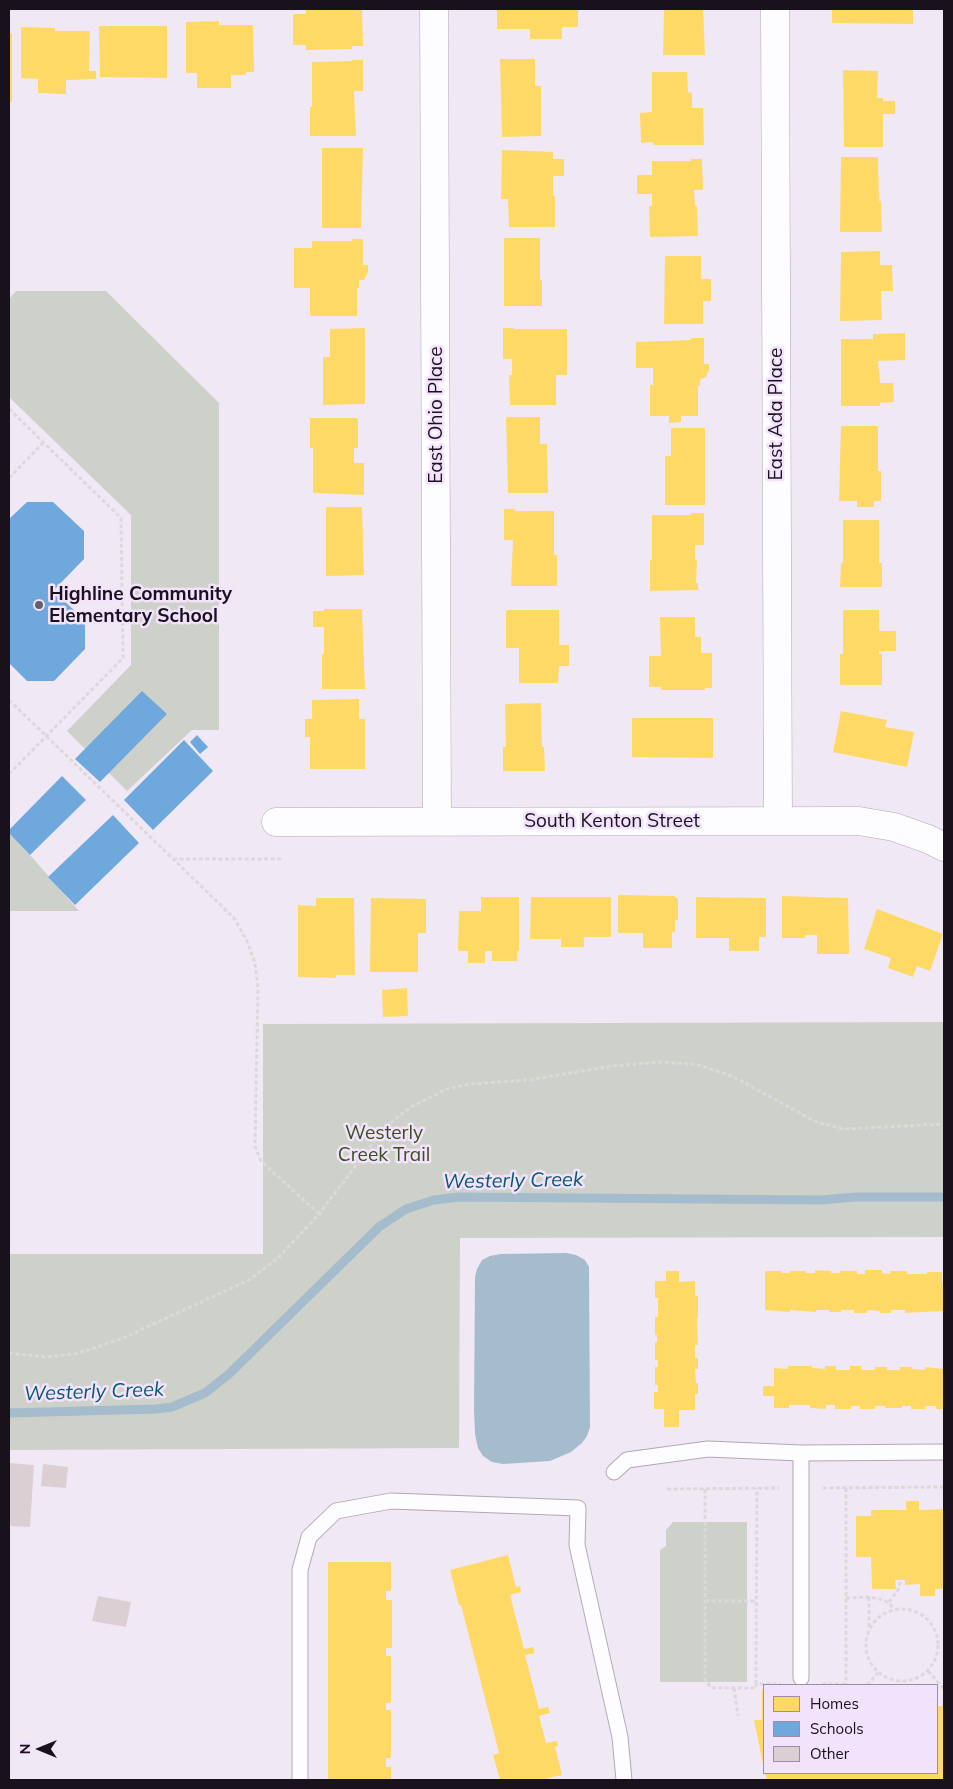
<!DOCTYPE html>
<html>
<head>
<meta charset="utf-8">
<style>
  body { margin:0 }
  #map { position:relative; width:953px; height:1789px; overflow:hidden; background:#f1e8f6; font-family:Mulish,sans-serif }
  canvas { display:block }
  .frame { position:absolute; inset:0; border:10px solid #19121d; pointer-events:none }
  .legend { position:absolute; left:763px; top:1684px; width:175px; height:90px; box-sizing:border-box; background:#f2e2fc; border:1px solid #9b8fa3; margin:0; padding:6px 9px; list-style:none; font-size:15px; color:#19121d }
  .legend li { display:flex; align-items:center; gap:10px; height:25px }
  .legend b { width:25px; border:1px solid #9b8fa3 }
  .north { position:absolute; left:15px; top:1724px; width:50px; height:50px; -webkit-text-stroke:4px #f2e2fc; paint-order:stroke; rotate:270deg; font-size:14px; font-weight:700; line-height:20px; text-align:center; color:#19121d }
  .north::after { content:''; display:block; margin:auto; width:18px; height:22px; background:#19121d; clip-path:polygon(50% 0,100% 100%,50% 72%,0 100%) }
</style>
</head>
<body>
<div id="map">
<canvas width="953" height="1789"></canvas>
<div class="frame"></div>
<ul class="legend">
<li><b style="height:14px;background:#ffd966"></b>Homes</li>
<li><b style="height:14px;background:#6fa8dc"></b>Schools</li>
<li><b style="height:14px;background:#dbcfd4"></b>Other</li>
</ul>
<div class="north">N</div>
</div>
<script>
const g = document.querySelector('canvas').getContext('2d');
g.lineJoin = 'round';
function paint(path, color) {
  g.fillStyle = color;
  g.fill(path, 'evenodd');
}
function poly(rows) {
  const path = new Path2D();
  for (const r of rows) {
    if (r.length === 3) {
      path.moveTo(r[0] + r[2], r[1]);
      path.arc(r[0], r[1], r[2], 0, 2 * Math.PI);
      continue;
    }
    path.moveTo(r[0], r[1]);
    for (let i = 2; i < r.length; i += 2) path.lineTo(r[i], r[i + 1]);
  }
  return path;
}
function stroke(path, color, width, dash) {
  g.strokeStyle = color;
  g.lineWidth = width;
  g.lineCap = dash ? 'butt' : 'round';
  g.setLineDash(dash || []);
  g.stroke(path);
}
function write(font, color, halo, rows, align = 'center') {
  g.font = font + ' Mulish,sans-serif';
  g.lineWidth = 5;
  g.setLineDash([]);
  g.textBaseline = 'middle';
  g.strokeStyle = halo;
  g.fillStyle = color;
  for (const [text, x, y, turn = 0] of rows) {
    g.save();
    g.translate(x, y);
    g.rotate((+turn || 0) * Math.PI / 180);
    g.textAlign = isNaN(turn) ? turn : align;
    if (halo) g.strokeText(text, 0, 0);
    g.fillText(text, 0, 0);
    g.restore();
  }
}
paint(poly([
  [16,291,106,291,219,403,219,730,192,730,127,791,67,731,131,665,131,515,9,397,9,299],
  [9,833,30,855,79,911,9,911],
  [944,1022,944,1237,460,1238,459,1448,9,1450,9,1254,263,1254,263,1024],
  [673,1522,747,1522,747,1682,660,1682,660,1550,666,1546,666,1530]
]), '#ced1c9');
paint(poly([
  [566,1253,576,1255,585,1260,589,1267,590,1427,587,1436,582,1443,571,1452,550,1461,503,1464,492,1462,483,1456,478,1448,475,1434,474,1410,475,1277,477,1269,482,1260,490,1256,501,1254]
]), '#a4bccb');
paint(poly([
  [305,9,362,9,363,46,352,46,352,49,306,50,306,45,293,45,293,14,306,14],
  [497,9,578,9,578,27,562,27,562,39,530,39,530,29,497,29],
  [664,9,703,9,705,55,663,55],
  [832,9,913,9,913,24,832,23],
  [219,21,219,25,253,25,254,72,246,72,246,75,231,75,231,88,197,88,197,73,186,73,186,22],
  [99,26,167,26,167,78,100,77],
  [21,27,55,28,55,31,90,31,89,71,96,71,96,79,66,80,66,94,38,93,38,79,21,78],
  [9,33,12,33,12,102,9,102],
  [500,59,535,59,535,86,541,86,541,136,502,137],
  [352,60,363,60,363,91,354,91,356,136,310,136,310,107,312,107,312,62,352,61],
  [843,70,878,71,877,98,883,98,883,101,895,101,895,114,883,114,883,147,844,147],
  [652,72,687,72,688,93,692,92,692,108,703,108,704,145,653,145,653,142,641,143,640,113,652,112],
  [322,148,363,148,361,228,322,228],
  [502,150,553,152,553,159,564,159,564,176,553,176,553,196,555,196,555,227,509,227,508,199,501,199],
  [841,157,878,157,879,201,881,201,882,232,840,232],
  [691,159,702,159,703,190,694,190,695,206,697,206,698,236,650,237,649,206,652,206,652,194,637,194,637,175,652,175,652,161,691,161],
  [504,238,540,238,540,280,542,280,542,306,504,306],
  [352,239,363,239,363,265,368,265,368,272,364,280,359,280,359,288,357,288,357,316,310,316,310,288,294,288,294,248,312,248,312,241,352,241],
  [880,251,880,265,892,265,893,291,881,291,882,320,840,321,841,252],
  [665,256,701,256,701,279,711,279,711,301,703,301,703,324,664,324],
  [365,328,365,404,323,405,323,357,330,357,330,329],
  [503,328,514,328,514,329,567,329,567,375,556,375,556,405,510,405,509,375,512,375,512,359,503,359],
  [905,333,905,360,878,361,880,383,893,383,894,402,880,403,880,406,841,406,841,339,873,339,873,334],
  [691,338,704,338,704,364,709,364,709,370,706,377,700,380,700,386,698,386,698,416,681,416,681,422,669,423,669,416,650,416,650,385,653,385,653,368,636,368,636,342,691,340],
  [506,417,540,417,540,444,547,444,548,493,508,493],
  [310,418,358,418,358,448,354,448,354,463,364,463,364,495,313,493,313,448,310,448],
  [841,426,878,426,878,471,881,471,881,501,874,501,874,507,857,507,857,501,839,501],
  [671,428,705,428,705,505,665,505,665,456,671,456],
  [326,507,362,507,364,575,326,576],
  [504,509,515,509,515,511,554,511,554,555,557,555,557,586,511,586,513,540,504,540],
  [691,513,704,513,704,545,695,545,695,560,697,560,696,583,698,583,698,590,650,591,650,560,652,560,652,515,691,515],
  [843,520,879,520,879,563,882,563,882,587,840,587,841,563,843,563],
  [324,609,362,609,365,689,322,689,322,654,324,654,324,627,313,627,313,611,324,611],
  [506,610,559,610,559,645,569,645,569,666,559,666,558,683,519,683,519,648,506,648],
  [843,610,879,610,879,631,896,631,896,651,879,651,879,654,882,654,882,685,840,685,840,654,843,654],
  [660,617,695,617,695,637,701,637,701,653,712,653,712,688,705,688,705,690,661,690,661,687,649,687,649,656,661,656],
  [359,699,359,719,365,719,365,769,310,769,310,737,305,737,305,719,312,719,312,700],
  [541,703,542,747,544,747,545,771,503,771,503,747,506,747,505,704],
  [841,711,887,720,885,727,914,732,907,767,833,752],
  [632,718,713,718,713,758,632,757],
  [618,895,675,896,675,898,678,898,678,920,675,920,675,932,672,932,672,948,643,948,643,933,618,933],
  [782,896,848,898,849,954,817,954,817,935,805,935,805,938,782,938],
  [481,897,519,897,519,951,517,951,517,961,492,961,492,951,485,951,485,963,468,963,468,951,458,951,459,911,481,911],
  [531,897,611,897,611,937,584,937,584,947,561,947,561,939,530,939],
  [696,897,766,898,766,937,759,937,759,951,729,951,729,938,696,938],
  [316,898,354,898,355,975,336,975,336,978,298,977,298,905,316,906],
  [371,898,426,899,426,933,418,933,418,972,370,972],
  [877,909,943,934,930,971,917,966,913,977,888,968,891,958,864,949],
  [407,988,408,1016,383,1017,382,990],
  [815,1270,831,1271,831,1273,840,1273,840,1271,857,1271,857,1274,865,1274,865,1270,882,1270,882,1273,890,1274,890,1271,907,1271,907,1274,927,1274,927,1272,942,1272,942,1283,944,1283,943,1311,905,1313,905,1310,891,1310,891,1313,880,1313,880,1311,867,1310,867,1313,854,1313,854,1310,841,1310,841,1312,829,1312,829,1310,816,1310,816,1312,790,1310,790,1312,765,1310,765,1271,781,1271,781,1273,790,1273,790,1271,806,1271,806,1273,815,1273],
  [666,1271,679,1271,679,1282,695,1281,695,1296,698,1296,698,1319,697,1319,698,1345,695,1345,695,1358,698,1358,698,1369,695,1369,696,1383,698,1383,698,1394,695,1394,695,1410,679,1410,679,1427,664,1427,664,1409,654,1409,654,1392,658,1392,658,1385,655,1385,655,1367,658,1367,658,1360,655,1360,655,1342,657,1342,657,1335,655,1335,655,1317,658,1317,658,1298,655,1298,655,1281,666,1281],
  [788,1366,812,1366,812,1368,825,1369,825,1366,836,1366,836,1370,850,1370,850,1366,861,1366,861,1370,875,1370,875,1367,887,1367,887,1370,900,1370,900,1367,912,1367,912,1369,925,1370,925,1367,944,1369,944,1409,936,1409,936,1406,925,1406,925,1409,911,1409,911,1406,902,1406,902,1408,885,1408,885,1406,875,1406,875,1409,860,1409,860,1406,851,1406,851,1409,835,1409,835,1405,826,1405,826,1409,810,1408,810,1405,789,1405,789,1408,774,1408,774,1396,763,1396,763,1386,774,1386,774,1368,788,1369],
  [906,1501,919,1501,919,1510,944,1509,944,1589,935,1589,935,1596,920,1596,920,1584,905,1585,905,1580,895,1580,896,1589,872,1589,871,1557,856,1557,856,1516,871,1516,871,1510,906,1510],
  [508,1555,516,1587,520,1586,521,1592,510,1595,524,1649,533,1647,535,1653,525,1655,539,1709,548,1707,550,1713,539,1716,546,1743,557,1741,558,1746,555,1747,562,1775,540,1780,500,1780,493,1755,499,1753,461,1605,459,1605,450,1570],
  [328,1562,391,1562,391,1591,386,1591,386,1600,392,1600,392,1648,386,1648,386,1656,391,1656,391,1703,386,1703,386,1710,391,1710,391,1758,386,1758,386,1767,391,1767,391,1780,328,1780],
  [762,1690,764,1690,763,1764,754,1720,762,1720],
  [937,1706,944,1706,944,1780,767,1780,765,1773,937,1773]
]), '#ffd966');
paint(poly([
  [27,502,53,502,84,531,84,559,53,591,85,620,85,649,54,681,27,681,9,663,9,519],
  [142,691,167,714,100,782,75,759],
  [197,735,208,747,200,754,190,742],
  [184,740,213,771,153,830,124,800],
  [62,776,86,800,30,855,9,833,9,830],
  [113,815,139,843,75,905,48,877]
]), '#6fa8dc');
stroke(poly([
  [9,1413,156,1409,172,1407,205,1393,229,1374,379,1227,406,1209,434,1200,459,1197,820,1200,855,1197,944,1197]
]), '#a4bccb', 9);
paint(poly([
  [9,1463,34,1465,30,1527,9,1526],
  [43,1464,68,1467,66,1488,41,1486],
  [98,1596,131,1602,126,1627,92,1621]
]), '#dbcfd4');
const lane = poly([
  [614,1472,627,1460,708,1449,801,1453,944,1452],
  [801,1678,801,1453],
  [300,1780,300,1570,309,1537,336,1511,391,1501,578,1508,577,1545,620,1737,624,1780]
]);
const street = poly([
  [434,9,437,821],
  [775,9,778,820],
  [276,822,859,821,894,827,928,839,944,847]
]);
stroke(lane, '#b0a8b5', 17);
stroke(street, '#b0a8b5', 29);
stroke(poly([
  [9,409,121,518,123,658,9,774],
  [9,478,43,443],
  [9,700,234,918,247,941,255,963,258,989,255,1146,261,1161,319,1214],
  [173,859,282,859],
  [9,1353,45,1357,74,1354,86,1351,123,1338,249,1280,278,1258,319,1214,377,1138,395,1119,411,1107,447,1089,469,1084,528,1080,612,1066,662,1062,698,1065,732,1076,816,1122,844,1129,944,1124],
  [823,1488,944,1487],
  [846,1488,846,1685],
  [667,1489,779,1488],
  [705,1489,705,1679,711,1688,756,1688,756,1684,781,1684],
  [869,1597,869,1629],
  [846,1598,869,1597,884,1600,891,1605,892,1610],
  [705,1601,757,1601],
  [889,1602,898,1590,901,1580],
  [902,1645,36],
  [928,1671,944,1689],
  [756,1684,757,1488],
  [822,1684,846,1684],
  [867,1685,878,1673],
  [734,1688,738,1716]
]), '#dcd9dc', 3, [4, 2.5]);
stroke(lane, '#fdfcfe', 15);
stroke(street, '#fdfcfe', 28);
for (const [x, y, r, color] of [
  [39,605,5,"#655d69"]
]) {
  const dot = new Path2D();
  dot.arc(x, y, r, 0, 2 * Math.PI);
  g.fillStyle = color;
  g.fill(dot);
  stroke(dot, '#f2e2fc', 2);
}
write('19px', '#19121d', '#f2e2fc', [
  ["East Ada Place",776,414,-90],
  ["East Ohio Place",436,415,-90],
  ["South Kenton Street",612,821]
]);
write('bold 19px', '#19121d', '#f2e2fc', [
  ["Highline Community",49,594],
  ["Elementary School",49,616]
], 'left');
write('19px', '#3a4e1c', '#f2e2fc', [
  ["Westerly",384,1133],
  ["Creek Trail",384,1155]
]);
write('italic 20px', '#08586e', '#f2e2fc', [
  ["Westerly Creek",513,1181,-1],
  ["Westerly Creek",94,1392,-2]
]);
</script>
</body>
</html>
